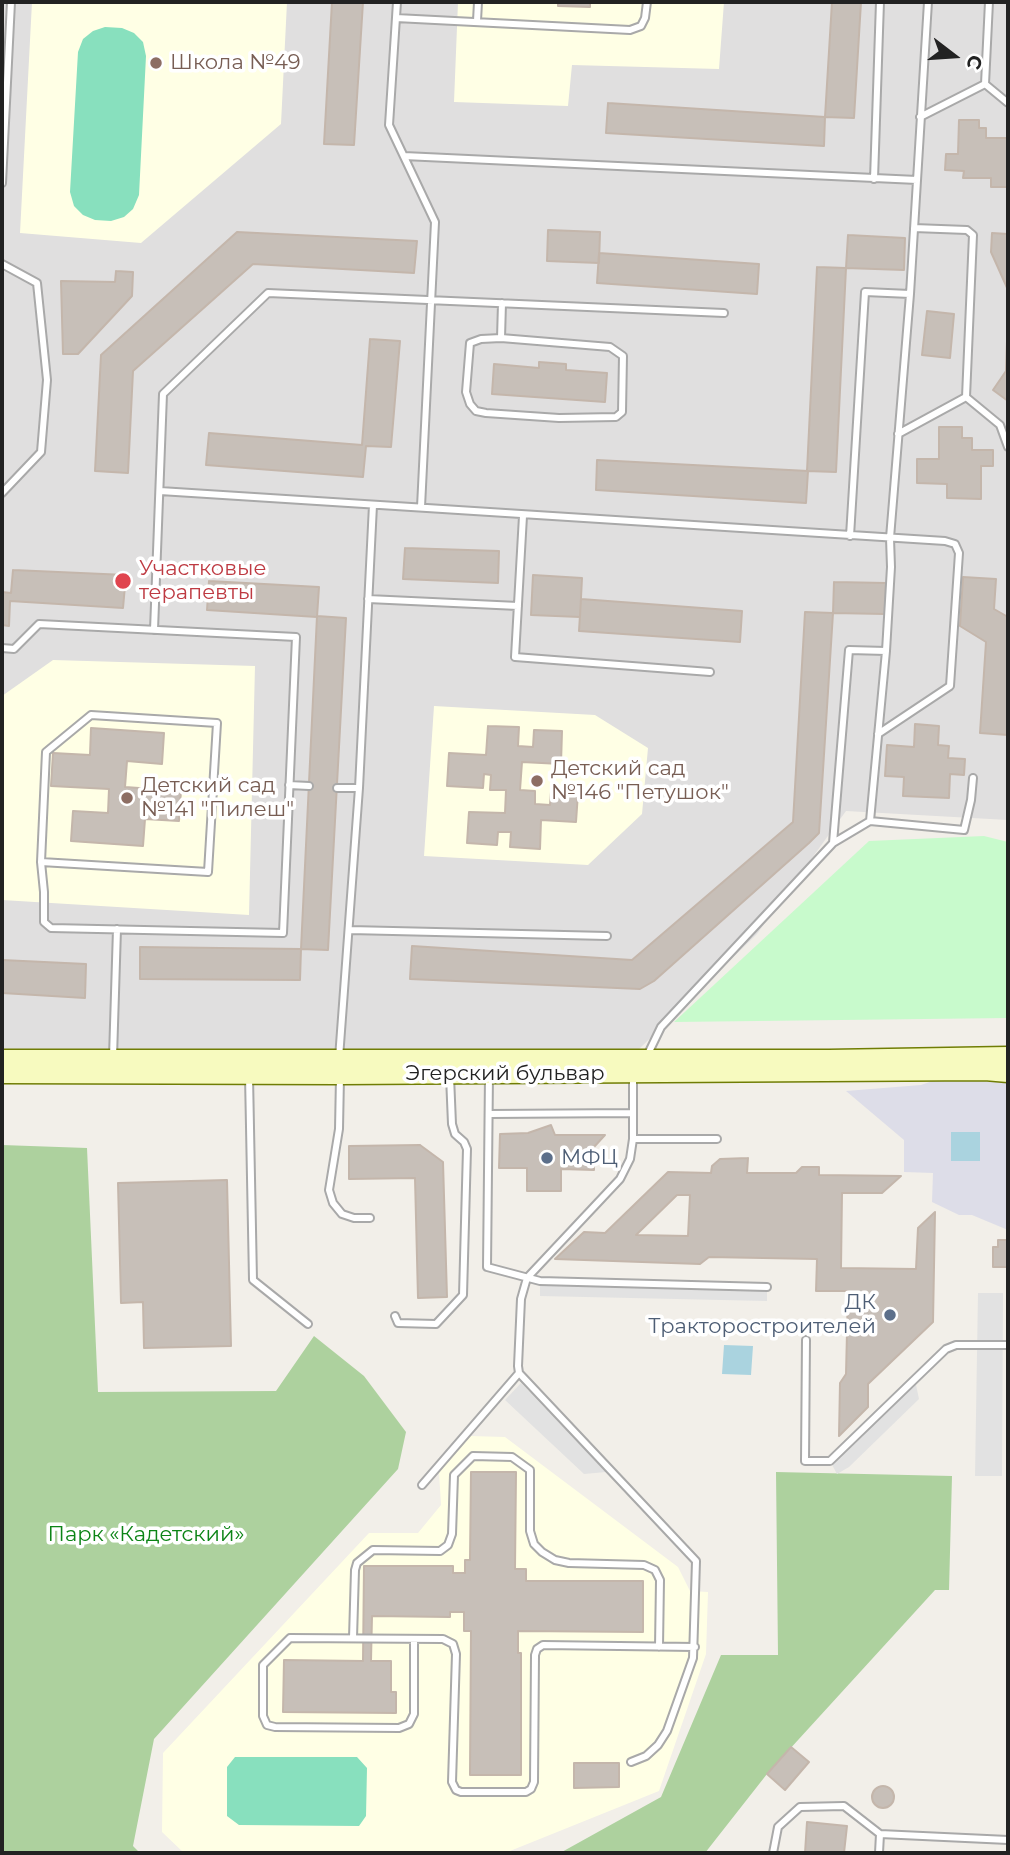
<!DOCTYPE html>
<html>
<head>
<meta charset="utf-8">
<style>
  body { margin:0 }
  #map { position:relative; width:1010px; height:1855px; overflow:hidden; background:#f2efe9; font-family:Montserrat,sans-serif }
  canvas { display:block }
  .frame { position:absolute; inset:0; border:4px solid #222; pointer-events:none }
  .north { position:absolute; left:919px; top:21px; width:70px; height:70px; -webkit-text-stroke:5px #fff; paint-order:stroke; rotate:107deg; font-size:19px; font-weight:700; line-height:28px; text-align:center; color:#222 }
  .north::after { content:''; display:block; margin:auto; width:24px; height:32px; background:#222; clip-path:polygon(50% 0,100% 100%,50% 72%,0 100%) }
</style>
</head>
<body>
<div id="map">
<canvas width="1010" height="1855"></canvas>
<div class="frame"></div>
<div class="north">С</div>
</div>
<script>
const g = document.querySelector('canvas').getContext('2d');
g.lineJoin = 'round';
function paint(path, color) {
  g.fillStyle = color;
  g.fill(path, 'evenodd');
}
function poly(rows) {
  const path = new Path2D();
  for (const r of rows) {
    if (r.length === 3) {
      path.moveTo(r[0] + r[2], r[1]);
      path.arc(r[0], r[1], r[2], 0, 2 * Math.PI);
      continue;
    }
    path.moveTo(r[0], r[1]);
    for (let i = 2; i < r.length; i += 2) path.lineTo(r[i], r[i + 1]);
  }
  return path;
}
function stroke(path, color, width, dash) {
  g.strokeStyle = color;
  g.lineWidth = width;
  g.lineCap = dash ? 'butt' : 'round';
  g.setLineDash(dash || []);
  g.stroke(path);
}
function write(font, color, halo, rows, align = 'center') {
  g.font = font + ' Montserrat,sans-serif';
  g.lineWidth = 7;
  g.setLineDash([]);
  g.textBaseline = 'middle';
  g.strokeStyle = halo;
  g.fillStyle = color;
  for (const [text, x, y, turn = 0] of rows) {
    g.save();
    g.translate(x, y);
    g.rotate((+turn || 0) * Math.PI / 180);
    g.textAlign = isNaN(turn) ? turn : align;
    if (halo) g.strokeText(text, 0, 0);
    g.fillText(text, 0, 0);
    g.restore();
  }
}
paint(poly([
  [2,2,1008,2,1008,820,846,811,757,934,636,1052,2,1049]
]), '#e0dfdf');
paint(poly([
  [32,2,287,2,281,124,141,243,20,233],
  [458,2,724,2,719,69,572,65,568,106,454,102],
  [53,660,255,666,249,915,2,900,2,696],
  [434,706,595,715,648,748,642,814,588,865,424,856],
  [470,1436,505,1437,678,1567,690,1591,708,1592,706,1654,659,1791,505,1853,184,1853,162,1832,163,1753,369,1533,418,1533,441,1505,439,1472]
]), '#ffffe5');
paint(poly([
  [2,1145,87,1148,98,1392,276,1391,314,1336,364,1376,406,1432,398,1469,154,1739,133,1846,140,1853,2,1853],
  [776,1472,952,1476,949,1590,935,1590,767,1774,705,1853,560,1853,661,1797,721,1655,778,1655]
]), '#add19e');
paint(poly([
  [984,836,1008,842,1008,1018,674,1022,869,841]
]), '#c8facc');
paint(poly([
  [105,27,122,28,134,33,143,42,146,56,139,195,133,209,124,217,111,221,95,220,83,215,74,206,70,192,78,52,83,39,93,31],
  [235,1757,357,1757,367,1768,366,1816,359,1826,239,1825,227,1816,227,1767]
]), '#88e0be');
paint(poly([
  [540,1281,767,1287,767,1301,540,1296],
  [978,1293,1003,1293,1002,1476,975,1476],
  [915,1380,919,1399,849,1467,837,1474,830,1461],
  [521,1383,606,1472,584,1474,505,1400]
]), '#e2e2e2');
paint(poly([
  [941,1078,995,1079,1008,1084,1008,1230,972,1215,959,1215,932,1202,933,1173,904,1172,904,1140,846,1091,921,1085]
]), '#dddde8');
paint(poly([
  [951,1132,980,1132,980,1161,951,1161],
  [724,1345,753,1346,751,1375,722,1374]
]), '#aad3df');
const building = poly([
  [332,2,363,2,354,145,324,144,332,2],
  [558,2,590,2,590,7,558,6,558,2],
  [832,2,861,2,854,118,825,117,832,2],
  [608,103,825,117,824,146,606,133,608,103],
  [959,120,979,120,979,128,986,128,986,138,1008,138,1007,187,991,187,991,178,963,178,964,171,945,170,946,154,958,154,959,120],
  [548,230,600,232,599,263,547,261,548,230],
  [237,232,417,241,414,273,253,264,133,371,128,473,95,471,101,355,237,232],
  [992,233,1008,234,1008,290,991,252,992,233],
  [848,235,905,238,904,270,846,268,848,235],
  [599,253,759,264,757,294,597,283,599,253],
  [817,267,846,268,836,472,807,471,817,267],
  [116,271,133,272,132,296,78,354,63,354,61,281,115,282,116,271],
  [1008,310,1008,401,993,390,1006,371,1008,310],
  [927,311,954,314,950,358,922,355,927,311],
  [370,339,400,341,391,447,366,446,363,477,206,465,209,433,362,445,370,339],
  [539,362,566,364,566,370,607,373,605,402,492,394,494,364,539,368,539,362],
  [939,427,962,427,962,438,972,438,972,450,993,450,993,466,981,466,981,499,947,498,947,484,917,483,917,459,939,459,939,427],
  [597,460,808,471,806,503,596,490,597,460],
  [405,548,499,551,498,583,403,579,405,548],
  [13,570,126,575,123,608,10,601,9,626,2,625,2,592,11,593,13,570],
  [533,575,582,578,580,617,531,615,533,575],
  [963,577,996,579,994,609,1008,617,1008,735,980,733,986,642,960,626,963,577],
  [209,581,319,587,317,617,207,610,209,581],
  [834,582,886,583,885,614,833,613,819,833,809,843,654,981,640,989,410,979,412,946,632,960,793,822,805,612,833,613,834,582],
  [581,599,742,611,740,642,579,631,581,599],
  [317,616,346,618,328,950,301,949,317,616],
  [915,724,939,726,938,745,949,746,948,758,965,759,964,775,950,774,949,798,903,796,904,777,885,776,887,745,914,747,915,724],
  [488,726,519,727,518,746,533,747,534,730,562,731,561,764,522,762,520,790,535,791,535,804,550,805,551,792,578,793,576,822,541,820,540,849,510,847,511,832,498,832,497,845,467,843,469,812,505,813,506,790,490,790,491,775,484,774,483,788,447,786,449,753,486,755,488,726],
  [91,728,164,733,162,764,127,761,125,787,181,791,179,821,145,819,143,846,71,841,73,811,108,813,109,789,51,786,53,753,90,755,91,728],
  [140,947,301,949,300,980,140,979,140,947],
  [2,960,86,964,85,998,2,993,2,960],
  [551,1125,555,1135,605,1135,594,1147,594,1170,561,1169,561,1191,527,1191,527,1168,499,1168,500,1134,528,1133,551,1125],
  [420,1145,443,1162,447,1297,418,1298,415,1178,349,1179,349,1146,420,1145],
  [748,1158,747,1173,796,1173,802,1167,819,1167,819,1175,901,1176,882,1193,842,1193,841,1268,916,1269,918,1228,935,1212,933,1322,868,1384,868,1407,839,1436,840,1383,846,1374,848,1291,816,1291,817,1259,709,1257,700,1264,555,1259,584,1232,605,1233,668,1172,711,1173,712,1166,720,1159,748,1158],
  [677,1195,690,1195,688,1236,636,1235,677,1195],
  [227,1180,231,1346,144,1348,143,1302,121,1303,118,1183,227,1180],
  [998,1240,1008,1240,1008,1267,993,1267,993,1247,998,1247,998,1240],
  [471,1472,516,1472,515,1569,526,1569,526,1581,643,1581,643,1632,518,1631,518,1653,521,1653,521,1775,470,1775,471,1631,464,1631,464,1612,450,1612,450,1617,372,1616,371,1661,391,1661,391,1692,396,1692,396,1713,283,1712,284,1660,363,1661,364,1566,453,1566,453,1573,465,1573,465,1560,470,1560,471,1472],
  [791,1747,809,1762,785,1790,767,1774,791,1747],
  [574,1763,619,1763,619,1787,574,1788,574,1763],
  [883,1797,11],
  [807,1822,847,1826,844,1853,805,1853,807,1822]
]);
paint(building, '#c7bfb8');
stroke(building, '#c4b6ab', 2);
const lane = poly([
  [397,2,389,125,435,222,421,507],
  [928,2,910,294,890,538,891,567,886,651,870,821,964,830,971,800,973,778],
  [396,18,630,30,641,26,645,18,647,2],
  [477,21,478,2],
  [985,84,1008,103],
  [920,117,985,84,989,2],
  [404,156,917,180],
  [874,179,880,2],
  [2,183,11,2],
  [2,264,37,283,47,380,41,452,2,493],
  [501,338,481,339,470,343,466,392,470,404,476,411,486,413,559,418,616,417,622,412,623,356,610,347,501,338,502,303],
  [966,397,1000,425,1008,447],
  [898,434,966,397,973,235,967,230,914,228],
  [160,491,945,541,955,544,959,553,950,686,878,734],
  [523,516,515,657,710,672],
  [850,536,865,292,910,294],
  [368,599,518,606],
  [154,630,163,394,268,293,724,313],
  [2,648,14,649,39,624,296,637,283,933,51,928,44,922,44,892,41,862,46,752,91,715,217,723,208,872,41,862],
  [289,785,309,786],
  [337,788,359,788],
  [833,843,849,650,886,651],
  [350,930,607,936],
  [647,1056,661,1027,833,843,870,821],
  [113,1057,117,929],
  [339,1058,359,788,373,505],
  [489,1075,487,1267,540,1281,767,1287],
  [249,1076,253,1280,308,1324],
  [340,1077,339,1129,329,1190,333,1203,342,1214,354,1218,370,1218],
  [489,1114,633,1113],
  [633,1139,717,1139],
  [395,1316,398,1323,436,1324,463,1295,467,1149,464,1142,455,1134,452,1124,450,1076],
  [806,1340,805,1461,830,1461,946,1349,956,1345,1008,1345],
  [422,1485,519,1373],
  [353,1638,355,1570,357,1563,373,1550,440,1551,448,1545,452,1534,454,1475,473,1456,512,1457,530,1470,530,1531,534,1544,542,1552,555,1560,569,1563,644,1565,655,1570,660,1580,659,1647],
  [414,1639,414,1714,409,1724,399,1728,275,1727,267,1725,263,1716,263,1665,290,1638,443,1639,453,1644,456,1654,452,1782,456,1790,461,1792,526,1792,531,1789,534,1782,535,1655,537,1649,543,1645,695,1647],
  [631,1762,646,1756,658,1745,667,1731,693,1658,696,1561,519,1373,518,1366,521,1299,527,1278,620,1179,630,1159,633,1139,633,1075],
  [773,1853,778,1827,800,1807,844,1806,880,1834,1008,1840],
  [879,1853,880,1834]
]);
const secondary = poly([
  [2,1059,829,1059,1008,1056],
  [2,1074,340,1075,985,1071,1008,1073]
]);
stroke(lane, '#a9a9a9', 10);
stroke(secondary, '#707d05', 21);
stroke(lane, '#fff', 6);
stroke(secondary, '#f7fabf', 18);
for (const [x, y, r, color] of [
  [156,63,7,"#8d6e63"],
  [123,581,9,"#e0444e"],
  [537,781,7,"#8d6e63"],
  [127,798,7,"#8d6e63"],
  [547,1158,7,"#5c6f8a"],
  [890,1315,7,"#5c6f8a"]
]) {
  const dot = new Path2D();
  dot.arc(x, y, r, 0, 2 * Math.PI);
  g.fillStyle = color;
  g.fill(dot);
  stroke(dot, '#fff', 2.5);
}
write('21px', '#785e54', '#fff', [
  ["Школа №49",170,63],
  ["Детский сад",551,769],
  ["№146 \"Петушок\"",551,793],
  ["Детский сад",141,786],
  ["№141 \"Пилеш\"",141,810]
], 'left');
write('21px', '#be3a42', '#fff', [
  ["Участковые",139,569],
  ["терапевты",139,593]
], 'left');
write('21px', '#222', '#fff', [
  ["Эгерский бульвар",505,1074]
]);
write('21px', '#4e5e75', '#fff', [
  ["МФЦ",561,1158],
  ["ДК",876,1303,"right"],
  ["Тракторостроителей",876,1327,"right"]
], 'left');
write('21px', '#0c8416', '#fff', [
  ["Парк «Кадетский»",146,1535]
]);
</script>
</body>
</html>
